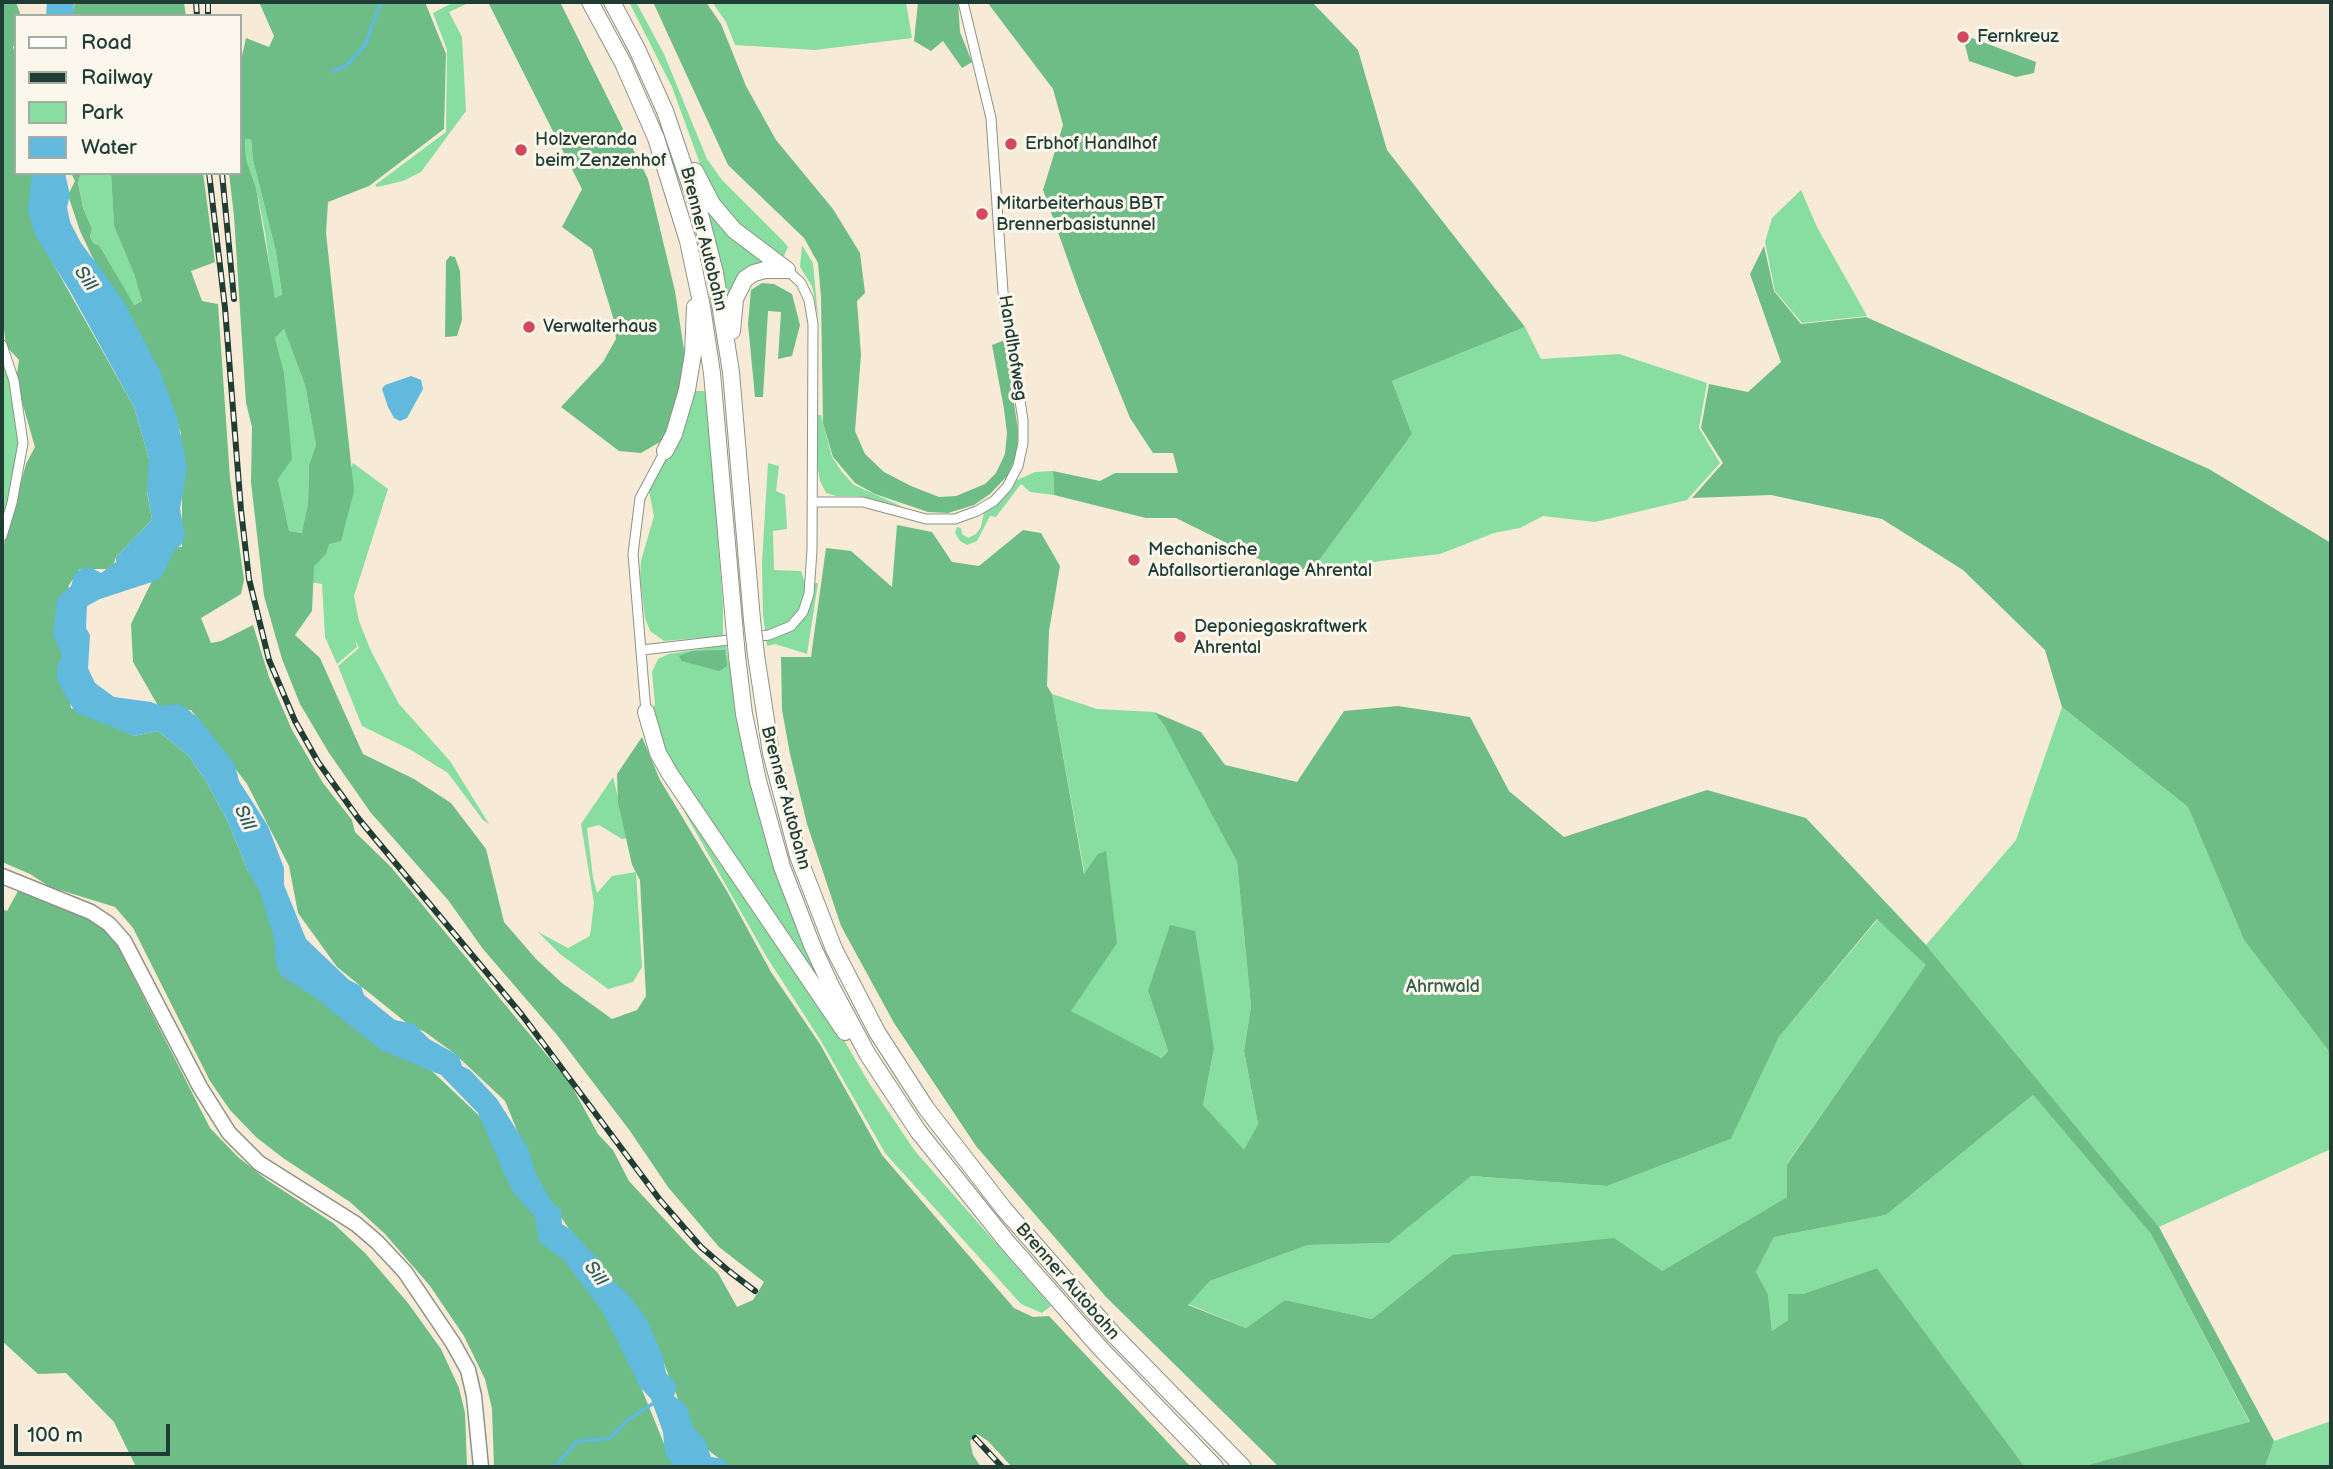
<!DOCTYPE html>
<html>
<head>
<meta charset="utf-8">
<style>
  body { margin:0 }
  #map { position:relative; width:2333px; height:1469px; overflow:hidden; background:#f7ebd7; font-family:"Balsamiq Sans",sans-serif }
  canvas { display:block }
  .frame { position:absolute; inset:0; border:4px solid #1f3d34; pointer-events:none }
  .legend { position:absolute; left:14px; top:14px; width:228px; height:161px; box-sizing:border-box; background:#fbf7ec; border:2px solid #a3ada2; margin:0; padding:9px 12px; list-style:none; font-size:21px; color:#1f3d34 }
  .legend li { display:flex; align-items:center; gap:14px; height:35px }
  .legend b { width:35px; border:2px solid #a3ada2 }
  .scale { position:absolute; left:14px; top:1424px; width:156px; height:32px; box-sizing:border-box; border:4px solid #1f3d34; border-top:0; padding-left:9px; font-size:21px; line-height:24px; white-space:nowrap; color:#1f3d34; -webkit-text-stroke:5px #fbf7ec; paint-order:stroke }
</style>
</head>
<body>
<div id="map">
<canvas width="2333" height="1469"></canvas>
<div class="frame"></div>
<ul class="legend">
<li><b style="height:9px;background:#fff"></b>Road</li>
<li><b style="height:9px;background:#1f3d34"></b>Railway</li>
<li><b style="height:19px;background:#88dda0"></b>Park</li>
<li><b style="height:19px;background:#61b9de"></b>Water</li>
</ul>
<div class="scale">100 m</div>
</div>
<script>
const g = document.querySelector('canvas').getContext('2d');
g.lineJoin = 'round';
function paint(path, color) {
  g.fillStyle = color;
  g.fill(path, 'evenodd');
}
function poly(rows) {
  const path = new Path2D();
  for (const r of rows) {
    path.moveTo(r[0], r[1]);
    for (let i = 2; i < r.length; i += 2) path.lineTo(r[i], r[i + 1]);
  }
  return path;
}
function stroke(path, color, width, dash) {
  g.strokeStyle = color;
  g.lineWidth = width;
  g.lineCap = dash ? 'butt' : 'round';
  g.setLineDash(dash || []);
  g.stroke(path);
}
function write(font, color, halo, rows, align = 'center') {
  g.font = font + ' "Balsamiq Sans",sans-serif';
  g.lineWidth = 6;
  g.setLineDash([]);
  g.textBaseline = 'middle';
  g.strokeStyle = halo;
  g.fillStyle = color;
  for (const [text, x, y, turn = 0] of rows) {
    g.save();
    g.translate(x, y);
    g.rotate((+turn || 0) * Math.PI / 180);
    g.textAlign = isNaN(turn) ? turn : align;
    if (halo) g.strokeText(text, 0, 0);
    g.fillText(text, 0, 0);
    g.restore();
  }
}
paint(poly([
  [454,2,471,2,449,12,462,37,466,111,421,172,403,181,377,187,375,185,446,132,447,50,433,13],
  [629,2,636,2,664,54,707,159,722,180,783,241,788,247,784,256,777,256,731,219,707,183,672,87],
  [712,2,906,2,912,38,815,50,735,45,726,22],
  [245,139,251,139,253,160,276,252,282,296,274,298,265,232,256,188,246,159],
  [81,173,111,173,114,226,134,274,142,301,133,305,99,245,94,244,90,237,92,229,83,208,78,181],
  [1801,190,1817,227,1867,316,1802,323,1775,291,1765,242,1772,218],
  [703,196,774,265,729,301,721,261],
  [802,245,813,263,818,317,812,286,800,267],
  [1525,327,1541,359,1619,354,1707,383,1699,428,1720,463,1687,500,1595,522,1543,516,1520,528,1494,533,1440,554,1380,561,1314,574,1312,570,1412,434,1392,381],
  [284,329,305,385,316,445,309,465,308,504,303,533,289,531,278,479,286,406,284,372,275,338],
  [2,352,7,365,20,433,20,452,2,530],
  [692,391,707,391,723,606,723,636,664,641,650,631,645,618,640,579,641,561,654,516,649,491,678,435],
  [818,415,821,415,832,457,842,472,854,485,903,507,857,496,836,496,826,493,820,481,817,463],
  [353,463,388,489,354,596,359,621,371,651,399,704,450,761,489,824,483,820,448,773,411,750,362,726,338,666,359,648,355,640,357,647,337,664,325,637,322,584,309,582,311,538,338,510],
  [768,463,779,466,776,491,785,495,787,529,773,531,774,570,801,571,805,583,818,583,807,654,775,644,767,646,763,615,762,562],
  [1053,471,1054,495,1030,492,1021,484,996,517,990,516,977,541,967,545,960,541,955,533,957,527,961,528,962,534,968,538,976,534,981,527,984,512,998,503,1017,480,1035,472],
  [726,645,748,776,765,838,781,887,828,997,827,1011,869,1083,915,1151,1051,1306,1042,1313,1021,1304,885,1153,821,1041,766,956,651,753,651,712,655,704,652,672,658,659,669,654],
  [1052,694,1097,709,1154,712,1164,725,1237,862,1251,1006,1244,1051,1258,1124,1244,1151,1203,1105,1214,1049,1148,991,1168,1051,1160,1058,1070,1011,1085,876],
  [2062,707,2188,807,2244,940,2328,1050,2331,1073,2331,1149,2159,1227,1926,945,2016,840],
  [613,777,628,838,622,839,599,825,587,828,593,878,597,893,612,876,636,872,642,967,633,982,608,989,560,954,538,932,568,948,590,936,594,903,581,824],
  [1878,919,1927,965,1787,1163,1787,1197,1662,1271,1452,1255,1372,1319,1285,1300,1246,1328,1188,1304,1210,1281,1308,1245,1389,1243,1470,1176,1607,1186,1731,1139,1779,1037],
  [2033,1095,2151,1234,2250,1423,2080,1467,2025,1467,1877,1268,1803,1294,1788,1294,1788,1320,1772,1331,1768,1294,1756,1272,1774,1237,1886,1215],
  [2331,1421,2331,1467,2265,1467,2274,1441]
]), '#88dda0');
paint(poly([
  [2,2,16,2,21,16,16,16,16,38,13,48,16,53,16,173,45,173,46,251,134,407,149,459,153,488,147,492,152,520,116,557,112,569,80,569,69,585,60,632,71,708,134,736,158,731,188,755,206,781,228,822,248,871,261,879,307,983,368,1037,432,1071,491,1127,615,1323,671,1461,679,1467,494,1467,492,1409,485,1379,464,1336,430,1286,385,1234,350,1202,283,1158,256,1137,230,1110,210,1081,133,928,115,907,50,887,30,874,2,862,2,551,26,464,35,447,16,381,19,360,6,346,2,312],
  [75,2,184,2,186,16,72,16],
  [259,2,333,2,335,4,341,2,425,2,446,54,444,129,369,186,328,202,326,233,354,491,341,541,329,544,326,554,314,566,312,611,295,635,320,658,363,754,414,779,451,803,486,849,504,922,536,959,562,983,612,1019,637,1010,646,996,640,880,632,865,618,802,617,774,642,737,660,780,728,893,771,972,820,1044,882,1155,1014,1308,1033,1317,1049,1316,1191,1467,1012,1467,988,1441,977,1434,970,1441,973,1455,981,1467,730,1467,703,1446,690,1429,663,1361,577,1241,539,1184,505,1101,455,1054,425,1032,408,1024,337,967,298,913,289,866,247,784,191,710,161,711,133,662,131,624,152,581,173,547,182,547,182,501,174,455,181,433,157,369,127,310,99,271,80,231,68,195,75,181,71,173,81,173,78,182,83,208,92,229,90,237,94,244,99,245,134,305,142,301,134,274,114,226,111,173,203,173,215,262,191,271,202,301,218,304,230,478,244,580,241,594,201,618,211,643,221,641,253,625,269,677,292,730,323,783,352,820,355,832,391,867,570,1083,598,1134,613,1150,629,1181,692,1249,718,1273,737,1307,753,1300,764,1282,719,1247,668,1187,630,1131,557,1035,483,949,448,900,371,813,329,753,300,704,282,659,264,596,251,482,252,427,246,403,234,216,229,173,240,173,240,65,246,38,269,47,274,36],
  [245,139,251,139,253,160,276,252,282,295,275,298,256,188,246,159],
  [284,329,305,385,316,445,309,465,308,504,302,533,289,531,278,479,292,459,284,372,275,338],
  [488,2,560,2,648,179,675,291,688,376,665,439,641,453,619,451,561,407,603,362,616,339,613,317,592,249,562,227,582,189],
  [653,2,706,2,721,24,746,86,776,140,833,209,860,253,865,293,857,301,861,355,855,431,865,454,884,472,911,486,939,497,956,496,985,484,996,473,1005,454,1007,433,1004,409,992,345,1005,340,1018,431,1017,453,1008,475,990,494,974,505,948,513,928,512,875,494,855,483,833,457,823,423,821,297,818,263,804,238,728,165],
  [918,2,958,2,960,32,972,62,962,68,943,41,931,51,914,41],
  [987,2,1312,2,1358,50,1387,150,1525,327,1392,381,1412,434,1312,570,1275,567,1176,518,1146,518,1054,495,1053,471,1100,481,1115,473,1178,473,1173,453,1153,453,1130,418,1080,294,1043,190,1063,125,1053,89],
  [1972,38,2036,62,2034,73,2016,77,1969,61,1964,41],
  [1764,246,1774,291,1801,324,1866,317,2209,469,2331,543,2331,1073,2328,1050,2244,940,2188,807,2062,707,2045,650,1963,570,1882,519,1771,495,1692,498,1723,463,1701,428,1709,384,1748,392,1781,362,1750,274],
  [450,256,455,257,460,271,462,320,457,336,445,337,446,261],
  [762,283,774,284,792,294,800,325,792,356,778,359,781,312,768,311,763,397,755,397,748,324,751,290],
  [897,525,932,532,952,562,979,566,1023,530,1041,533,1060,566,1049,631,1047,686,1052,694,1084,874,1098,854,1106,851,1117,943,1071,1011,1161,1058,1168,1051,1148,991,1170,925,1195,931,1214,1049,1203,1105,1244,1150,1258,1124,1244,1051,1251,1006,1237,862,1164,725,1154,712,1201,732,1225,765,1297,782,1344,711,1398,706,1470,717,1509,791,1564,837,1707,790,1806,818,1926,945,2159,1227,2274,1441,2265,1467,2080,1467,2250,1422,2151,1234,2033,1095,1886,1215,1774,1237,1756,1272,1768,1294,1772,1331,1788,1320,1788,1294,1803,1294,1877,1268,2025,1467,1279,1467,1106,1297,976,1146,894,1023,841,926,807,824,790,754,782,710,781,657,811,657,826,548,851,551,892,587],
  [1877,919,1926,965,1787,1164,1787,1197,1662,1271,1614,1238,1452,1255,1372,1319,1285,1300,1246,1328,1188,1305,1210,1281,1308,1245,1389,1243,1471,1176,1607,1186,1731,1139,1779,1037],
  [725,650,727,666,719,671,682,661,679,656,692,651],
  [18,891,90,919,105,929,115,941,210,1128,238,1157,267,1180,333,1223,365,1253,408,1303,441,1349,459,1388,465,1413,467,1467,136,1467,114,1422,66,1373,38,1374,2,1341,2,909,7,911]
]), '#6ebc86');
paint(poly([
  [47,2,74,2,73,16,46,16],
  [34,173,65,173,70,195,67,207,70,222,81,243,121,297,159,369,177,417,187,468,180,509,185,537,181,545,174,550,162,576,158,580,100,599,87,606,86,628,90,635,88,668,95,683,114,697,151,702,161,706,178,704,185,707,200,720,235,765,239,781,268,826,284,868,284,885,306,939,349,980,361,986,364,995,395,1020,414,1024,429,1039,459,1056,462,1066,470,1070,497,1099,528,1148,536,1174,553,1204,561,1209,562,1224,571,1230,601,1263,610,1279,629,1295,646,1318,662,1354,666,1373,677,1384,674,1396,686,1405,693,1427,705,1440,711,1457,724,1459,729,1467,675,1467,672,1464,665,1453,663,1432,651,1399,640,1387,603,1312,564,1260,539,1242,535,1217,512,1191,478,1113,441,1075,381,1050,313,996,281,976,276,964,274,937,259,890,248,871,228,822,206,781,188,755,158,731,134,736,75,712,57,680,58,663,62,656,53,634,57,599,71,586,74,575,82,568,92,568,101,573,116,562,116,557,152,520,147,491,149,459,134,407,70,291,35,235,28,210,31,179],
  [411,376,421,380,423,389,407,418,400,421,394,418,388,407,382,389,385,385]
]), '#61b9de');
stroke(poly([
  [333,71,346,66,365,45,381,2],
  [555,1467,577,1441,609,1439,629,1419,657,1401]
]), '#61b9de', 3.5);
const street = poly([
  [2,345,14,381,23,443,12,503,2,536],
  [812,502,863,502,926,519,955,519,977,511,994,501,1007,487,1018,466,1023,443,1023,420,1003,292,991,118,963,2],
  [752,637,769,635,791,626,803,612,809,594,812,550,813,324,809,300,801,283,787,270],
  [642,650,738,639],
  [646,712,633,554,640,498,665,451]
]);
const primary = poly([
  [2,876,91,912,109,924,124,941,200,1087,229,1133,259,1163,356,1224,377,1242,405,1272,453,1343,468,1370,474,1396,481,1467]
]);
const highway = poly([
  [590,2,623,63,656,138,688,241,702,307,712,373,734,623],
  [612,2,637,49,665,111,700,214,715,273,731,372,752,620],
  [695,171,712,204,734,230,787,270],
  [732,331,735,299,745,279,754,273,765,270,787,270],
  [665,451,674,434,687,390,693,354,695,307],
  [756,655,771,753,798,856,834,949,877,1032,926,1108,1004,1209,1114,1335,1243,1467],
  [737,656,744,714,758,781,782,867,812,945,831,986,868,1055,918,1131,1007,1242,1101,1349,1215,1467],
  [646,712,658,753,670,774,845,1032]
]);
stroke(street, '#8b9486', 11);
stroke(primary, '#8b9486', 17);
stroke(highway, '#8b9486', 18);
stroke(street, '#fff', 9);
stroke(primary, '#fff', 14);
stroke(highway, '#fff', 16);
const rail = poly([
  [196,2,197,16],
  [208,2,208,16],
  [209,173,225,308,241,510,249,579,269,660,295,721,318,762,358,818,522,1015,660,1200,701,1247,730,1272,755,1291],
  [222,173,234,299],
  [975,1438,1002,1467]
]);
stroke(rail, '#1f3d34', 6);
stroke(rail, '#fbf7ec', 3.5, [10]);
const highwayBridge = poly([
  [752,620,756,655],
  [734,623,737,656]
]);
stroke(highwayBridge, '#8b9486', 18, []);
stroke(highwayBridge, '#fff', 16);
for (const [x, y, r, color] of [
  [1963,37,7,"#d1495b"],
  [1011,144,7,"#d1495b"],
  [521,150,7,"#d1495b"],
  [982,214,7,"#d1495b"],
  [529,327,7,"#d1495b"],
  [1134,560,7,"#d1495b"],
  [1180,637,7,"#d1495b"]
]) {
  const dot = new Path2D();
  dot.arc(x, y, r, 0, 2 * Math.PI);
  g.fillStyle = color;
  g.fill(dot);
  stroke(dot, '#fbf7ec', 2.5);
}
write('18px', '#1f3d34', '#fbf7ec', [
  ["Fernkreuz",1977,37],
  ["Holzveranda",535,140],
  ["beim Zenzenhof",535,161],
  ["Erbhof Handlhof",1025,144],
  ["Mitarbeiterhaus BBT",996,204],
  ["Brennerbasistunnel",996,225],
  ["Verwalterhaus",543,327],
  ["Mechanische",1148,550],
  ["Abfallsortieranlage Ahrental",1148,571],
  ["Deponiegaskraftwerk",1194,627],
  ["Ahrental",1194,648]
], 'left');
write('18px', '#1f3d34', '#fbf7ec', [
  ["Brenner Autobahn",703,239,76],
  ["Handlhofweg",1012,348,81],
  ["Brenner Autobahn",785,798,75],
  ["Brenner Autobahn",1067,1282,49]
]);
write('18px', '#345d4a', '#fbf7ec', [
  ["Ahrnwald",1443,987]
]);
write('italic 19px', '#305c5e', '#fbf7ec', [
  ["Sill",85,279,55],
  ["Sill",244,818,65],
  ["Sill",595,1274,54]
]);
</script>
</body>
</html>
